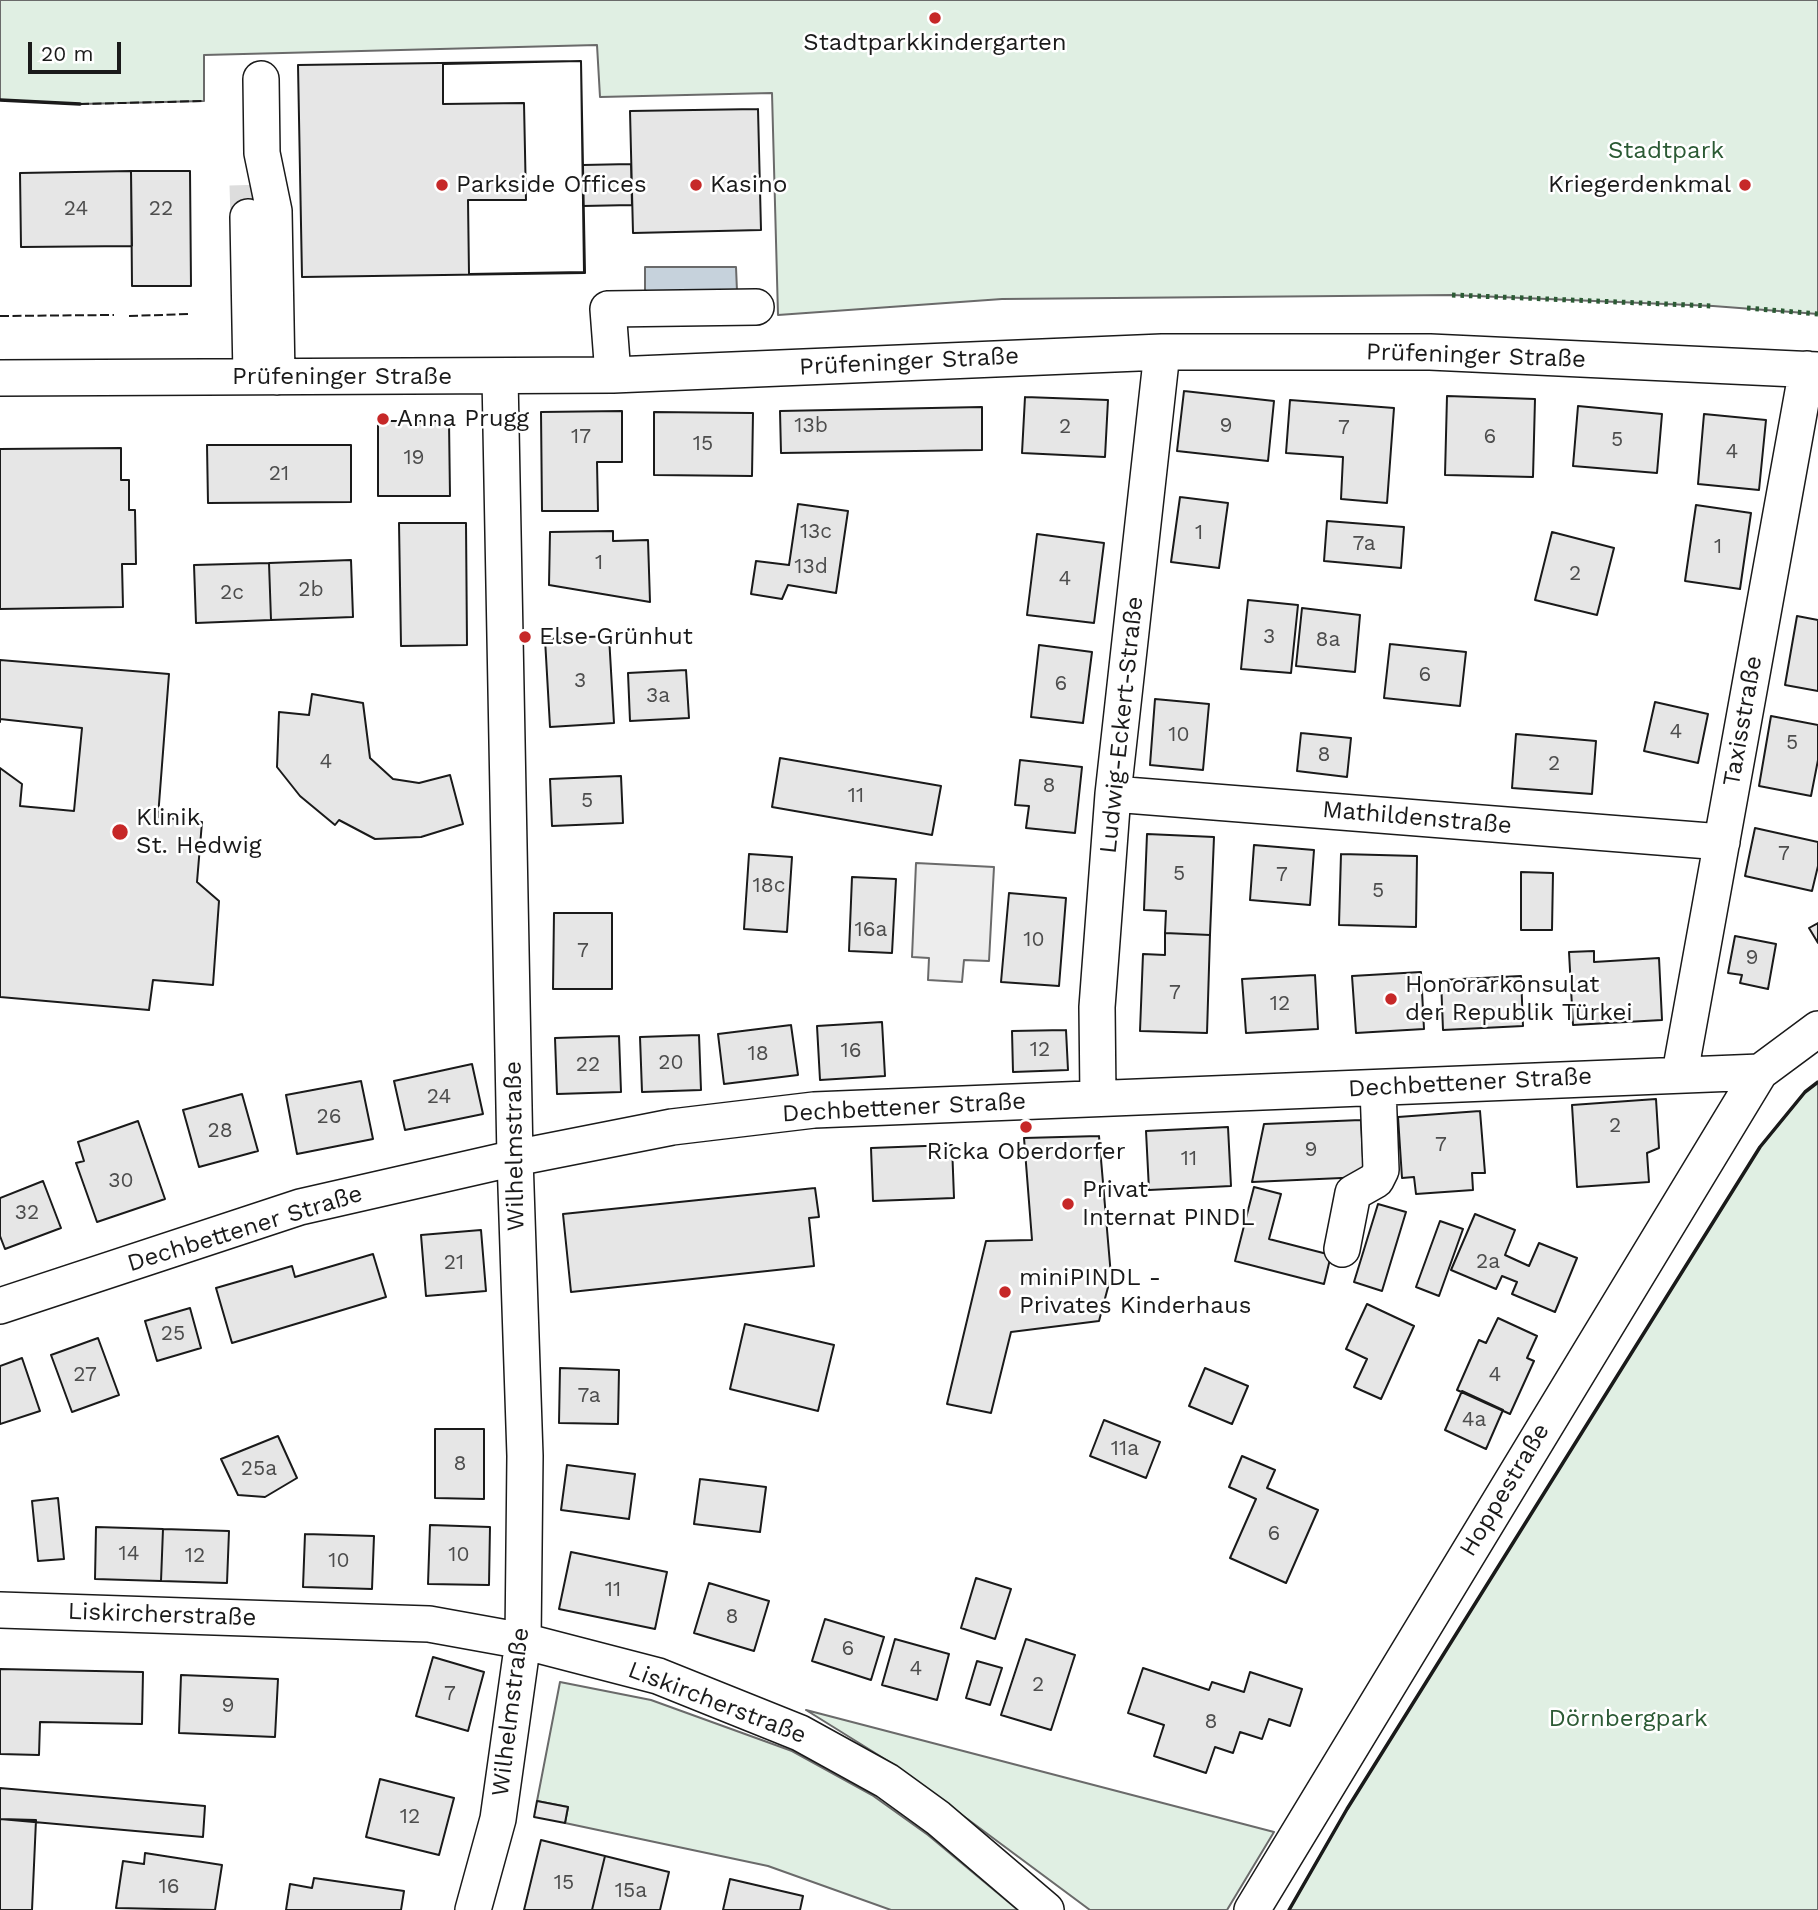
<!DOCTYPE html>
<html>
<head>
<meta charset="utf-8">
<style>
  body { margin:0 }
  #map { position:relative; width:1818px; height:1910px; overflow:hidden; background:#fff; font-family:"Work Sans",sans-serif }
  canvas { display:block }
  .scale { position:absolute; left:28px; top:42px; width:93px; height:32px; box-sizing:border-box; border:4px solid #1a1a1a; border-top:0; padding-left:9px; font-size:21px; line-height:24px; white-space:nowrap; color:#1a1a1a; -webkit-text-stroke:5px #fff; paint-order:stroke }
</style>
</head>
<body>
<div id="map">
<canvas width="1818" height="1910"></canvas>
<div class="scale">20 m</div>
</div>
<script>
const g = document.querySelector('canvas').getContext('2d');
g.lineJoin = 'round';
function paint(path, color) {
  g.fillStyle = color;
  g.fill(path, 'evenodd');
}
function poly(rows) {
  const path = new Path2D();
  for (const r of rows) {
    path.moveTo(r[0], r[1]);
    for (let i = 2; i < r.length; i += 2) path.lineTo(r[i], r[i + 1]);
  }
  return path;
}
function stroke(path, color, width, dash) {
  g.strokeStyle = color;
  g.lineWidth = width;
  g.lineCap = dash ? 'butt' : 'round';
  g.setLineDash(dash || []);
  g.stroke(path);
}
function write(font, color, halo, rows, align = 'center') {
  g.font = font + ' "Work Sans",sans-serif';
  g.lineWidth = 5;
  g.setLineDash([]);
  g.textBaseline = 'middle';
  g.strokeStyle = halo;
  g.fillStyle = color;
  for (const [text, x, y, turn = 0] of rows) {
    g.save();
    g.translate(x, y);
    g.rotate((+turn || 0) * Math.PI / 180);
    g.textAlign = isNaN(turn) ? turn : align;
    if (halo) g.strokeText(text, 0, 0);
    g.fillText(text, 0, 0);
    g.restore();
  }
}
const green = poly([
  [0,0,1818,0,1818,314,1713,306,1452,295,1002,299,778,315,772,93,600,97,597,45,204,55,204,101,80,104,0,100,0,0],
  [1818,1082,1818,1910,1289,1910,1347,1809,1760,1147,1805,1092,1818,1082],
  [560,1682,651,1700,792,1751,872,1795,928,1835,1018,1910,891,1910,768,1866,565,1823,568,1807,537,1801,560,1682],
  [806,1710,1274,1832,1227,1910,1090,1910,896,1766,806,1710]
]);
paint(green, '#e0efe3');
stroke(green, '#6a6a6a', 2);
const parking = poly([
  [916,863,994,867,989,961,964,960,962,982,928,980,929,958,912,957,916,863]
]);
paint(parking, '#ededed');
stroke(parking, '#6a6a6a', 2);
const water = poly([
  [645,267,736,267,737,291,645,292,645,267]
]);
paint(water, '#c6d2dc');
stroke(water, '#6a6a6a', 2);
const building = poly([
  [581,61,585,273,302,277,298,65,581,61],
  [581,61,584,272,469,274,468,200,526,200,524,103,443,104,443,64,581,61],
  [758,109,761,230,633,233,630,111,758,109],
  [631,164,632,205,583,206,583,165,631,164],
  [131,171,132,246,21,247,20,173,131,171],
  [131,171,190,171,191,286,132,286,131,171],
  [1184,391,1274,401,1268,461,1177,451,1184,391],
  [1447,396,1535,399,1533,477,1445,475,1447,396],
  [1025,397,1108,400,1105,457,1022,453,1025,397],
  [1290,400,1394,408,1387,503,1341,499,1343,457,1286,453,1290,400],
  [1578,406,1662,414,1657,473,1573,466,1578,406],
  [982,407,982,450,781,453,780,411,982,407],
  [622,411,622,462,597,462,598,511,542,511,541,412,622,411],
  [654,412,753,413,752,476,654,475,654,412],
  [1704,414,1766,420,1759,490,1698,484,1704,414],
  [378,421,449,421,450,496,378,496,378,421],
  [207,445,351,445,351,502,208,503,207,445],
  [121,448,121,480,129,480,129,510,135,510,136,564,122,564,123,607,0,609,0,449,121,448],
  [1180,497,1228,503,1219,568,1171,562,1180,497],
  [798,504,848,511,836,593,788,585,782,599,751,594,756,561,789,565,798,504],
  [1696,505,1751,513,1740,589,1685,581,1696,505],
  [1327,521,1404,527,1401,568,1324,561,1327,521],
  [399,523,466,523,467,645,401,646,399,523],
  [613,531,613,541,648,540,650,602,549,585,550,532,613,531],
  [1552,532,1614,548,1597,615,1535,600,1552,532],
  [1037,534,1104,543,1094,623,1027,615,1037,534],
  [351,560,353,617,271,620,269,563,351,560],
  [269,563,271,620,196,623,194,565,269,563],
  [1248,600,1298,605,1291,673,1241,669,1248,600],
  [1302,608,1360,615,1355,672,1296,666,1302,608],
  [1797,616,1818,620,1818,691,1785,685,1797,616],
  [609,636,614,723,550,727,545,639,609,636],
  [1390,644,1466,652,1460,706,1384,698,1390,644],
  [1039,645,1092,652,1083,723,1031,717,1039,645],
  [0,660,169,674,158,817,202,822,197,882,219,901,213,985,153,980,149,1010,0,997,0,768,22,784,20,806,74,811,82,728,0,719,0,722,0,660],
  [686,670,689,718,630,721,628,673,686,670],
  [312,694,363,703,370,758,393,779,419,783,450,775,463,824,421,837,375,839,339,820,335,825,300,796,277,767,279,712,309,715,312,694],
  [1155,699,1209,704,1203,770,1150,765,1155,699],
  [1655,702,1708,714,1698,763,1644,751,1655,702],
  [1771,716,1818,725,1818,760,1811,796,1759,786,1771,716],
  [1301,733,1351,738,1347,777,1297,771,1301,733],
  [1516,734,1596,741,1592,794,1512,788,1516,734],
  [780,758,941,786,932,835,772,807,780,758],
  [1020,760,1082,767,1075,833,1026,828,1029,806,1015,805,1020,760],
  [621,776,623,823,552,826,550,779,621,776],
  [1755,828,1818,842,1818,866,1812,891,1745,876,1755,828],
  [1147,834,1214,837,1210,935,1165,933,1166,911,1144,910,1147,834],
  [1254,845,1314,850,1310,905,1250,900,1254,845],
  [749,854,792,857,787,932,744,929,749,854],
  [1341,854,1417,856,1416,927,1339,925,1341,854],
  [1521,872,1553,873,1552,930,1521,930,1521,872],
  [852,877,896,879,892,953,849,951,852,877],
  [1009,893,1066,898,1059,986,1001,982,1009,893],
  [554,913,612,913,612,989,553,989,554,913],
  [1818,923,1818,943,1809,928,1818,923],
  [1165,933,1210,935,1207,1033,1140,1031,1143,954,1165,955,1165,933],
  [1735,936,1776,944,1768,989,1740,983,1742,975,1728,973,1735,936],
  [1594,951,1594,962,1659,958,1662,1020,1573,1025,1569,952,1594,951],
  [1421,972,1424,1029,1356,1033,1352,976,1421,972],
  [1315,975,1318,1029,1246,1033,1242,979,1315,975],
  [1521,976,1523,1026,1443,1030,1441,980,1521,976],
  [882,1022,885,1076,820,1080,817,1026,882,1022],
  [791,1025,798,1075,724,1084,718,1034,791,1025],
  [1066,1030,1068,1070,1013,1072,1012,1031,1066,1030],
  [699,1035,701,1090,642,1092,640,1037,699,1035],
  [619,1036,621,1092,557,1094,555,1038,619,1036],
  [472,1064,483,1114,405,1130,394,1081,472,1064],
  [361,1081,373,1139,297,1154,286,1095,361,1081],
  [242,1094,258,1151,199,1167,183,1110,242,1094],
  [1656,1099,1659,1148,1647,1153,1649,1182,1577,1187,1572,1105,1656,1099],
  [1480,1111,1485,1173,1472,1173,1473,1190,1416,1194,1414,1177,1402,1178,1398,1117,1480,1111],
  [1361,1120,1364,1177,1252,1182,1264,1124,1361,1120],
  [138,1121,165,1199,97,1222,76,1163,84,1161,78,1142,138,1121],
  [1228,1127,1231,1186,1149,1190,1146,1131,1228,1127],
  [1099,1136,1111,1276,1099,1321,1011,1332,991,1413,947,1404,986,1241,1032,1240,1024,1138,1099,1136],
  [952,1145,954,1198,873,1201,871,1148,952,1145],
  [43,1181,61,1228,5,1249,0,1236,0,1198,43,1181],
  [1254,1187,1281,1194,1269,1239,1331,1255,1324,1284,1235,1261,1254,1187],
  [815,1188,819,1217,809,1218,814,1266,571,1292,563,1214,815,1188],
  [1378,1204,1406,1212,1382,1291,1354,1282,1378,1204],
  [1475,1214,1515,1230,1505,1255,1529,1266,1539,1243,1577,1258,1555,1312,1512,1294,1517,1282,1502,1276,1496,1289,1451,1270,1475,1214],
  [1440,1221,1463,1229,1439,1296,1416,1287,1440,1221],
  [481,1230,486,1291,426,1296,421,1235,481,1230],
  [373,1254,386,1297,232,1343,216,1288,292,1266,295,1277,373,1254],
  [1367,1304,1414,1326,1381,1399,1354,1387,1367,1359,1346,1349,1367,1304],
  [190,1308,201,1348,157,1361,145,1321,190,1308],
  [1498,1318,1537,1336,1527,1358,1534,1361,1510,1414,1457,1390,1479,1340,1486,1343,1498,1318],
  [745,1324,834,1345,818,1411,730,1389,745,1324],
  [98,1338,119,1395,72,1412,51,1355,98,1338],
  [22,1358,40,1411,0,1424,0,1366,22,1358],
  [560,1368,619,1370,618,1424,559,1423,560,1368],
  [1205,1368,1248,1386,1232,1424,1189,1406,1205,1368],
  [1462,1391,1503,1410,1486,1449,1445,1430,1462,1391],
  [1104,1420,1160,1442,1146,1478,1090,1456,1104,1420],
  [435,1429,484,1429,484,1499,435,1498,435,1429],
  [278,1436,297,1478,265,1497,238,1495,221,1459,278,1436],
  [1242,1456,1275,1470,1267,1488,1318,1510,1286,1583,1230,1558,1256,1499,1229,1487,1242,1456],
  [567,1465,635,1474,629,1519,561,1510,567,1465],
  [700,1479,766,1487,760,1532,694,1524,700,1479],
  [58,1498,64,1559,38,1561,32,1501,58,1498],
  [430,1525,490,1527,489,1585,428,1584,430,1525],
  [96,1527,163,1529,161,1581,95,1579,96,1527],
  [163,1529,229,1531,227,1583,161,1581,163,1529],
  [305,1534,374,1536,372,1589,303,1587,305,1534],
  [571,1552,667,1572,655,1629,559,1609,571,1552],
  [976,1578,1011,1589,995,1639,961,1628,976,1578],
  [709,1583,769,1601,754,1651,694,1633,709,1583],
  [825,1619,884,1637,871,1680,812,1661,825,1619],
  [895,1639,949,1654,937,1700,882,1685,895,1639],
  [1026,1639,1075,1655,1051,1730,1001,1715,1026,1639],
  [433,1657,484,1672,468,1731,416,1716,433,1657],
  [977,1661,1002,1668,990,1705,966,1698,977,1661],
  [1143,1668,1209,1690,1212,1682,1244,1692,1250,1672,1302,1689,1290,1726,1269,1719,1262,1739,1240,1732,1233,1753,1215,1747,1206,1773,1154,1756,1164,1725,1128,1713,1143,1668],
  [0,1669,143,1672,142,1724,40,1722,39,1755,0,1754,0,1669],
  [181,1675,278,1679,275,1737,179,1733,181,1675],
  [380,1779,454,1798,439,1855,366,1837,380,1779],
  [0,1788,205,1806,203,1837,0,1819,0,1788],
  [537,1801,568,1807,565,1823,534,1817,537,1801],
  [0,1819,36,1820,32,1910,0,1910,0,1819],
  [541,1840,605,1856,592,1910,524,1910,541,1840],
  [145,1853,222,1865,215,1910,116,1908,123,1861,144,1864,145,1853],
  [605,1856,669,1872,660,1910,592,1910,605,1856],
  [314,1878,404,1891,401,1910,286,1910,290,1884,312,1888,314,1878],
  [730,1879,803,1896,800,1910,723,1910,730,1879]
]);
paint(building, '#e6e6e6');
stroke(building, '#1a1a1a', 2);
stroke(poly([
  [247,185,248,217]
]), '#ddd', 35, [35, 18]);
const minor = poly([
  [261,79,262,153,274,211,277,377],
  [248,217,251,377],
  [613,375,608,309,756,307],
  [0,378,613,375,1162,352,1430,352,1818,370],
  [1113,794,1722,842],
  [1680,1073,1807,369],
  [1098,1098,1097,1007,1113,794,1162,352],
  [1342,1249,1353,1193,1376,1180,1381,1170,1378,1088],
  [0,1306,300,1207,515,1158,672,1127,814,1110,1760,1072,1818,1029],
  [0,1610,429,1624,523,1641,658,1676,800,1733,887,1781,938,1818,1046,1910],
  [473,1910,498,1819,523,1641,525,1456,515,1158,500,376],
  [1252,1910,1760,1072]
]);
stroke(minor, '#1a1a1a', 38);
stroke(minor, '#fff', 35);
stroke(poly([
  [1452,295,1713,306],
  [1747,308,1818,314]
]), '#2b5a34', 5, [3.5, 5]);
stroke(poly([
  [80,104,204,101],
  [0,316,114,315],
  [129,316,190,314]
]), '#1a1a1a', 2, [9, 3.5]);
stroke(poly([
  [0,100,80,104],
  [1289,1910,1347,1809,1760,1147,1805,1092,1818,1082]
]), '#1a1a1a', 3.5);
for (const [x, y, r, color] of [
  [935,18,7,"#c62828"],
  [442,185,7,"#c62828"],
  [696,185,7,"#c62828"],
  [1745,185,7,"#c62828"],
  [383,419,7,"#c62828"],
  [525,637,7,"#c62828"],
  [120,832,9,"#c62828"],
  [1391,999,7,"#c62828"],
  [1026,1127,7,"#c62828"],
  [1068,1204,7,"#c62828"],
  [1005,1292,7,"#c62828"]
]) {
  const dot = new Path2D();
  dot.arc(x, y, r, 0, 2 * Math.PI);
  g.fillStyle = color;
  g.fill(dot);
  stroke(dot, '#fff', 2.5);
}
write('21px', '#4d4d4d', null, [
  ["24",76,209],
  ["22",161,209],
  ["13b",811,426],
  ["9",1226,426],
  ["2",1065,427],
  ["7",1344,428],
  ["17",581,437],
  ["6",1490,437],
  ["5",1617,440],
  ["15",703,444],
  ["4",1732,452],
  ["19",414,458],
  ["21",279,474],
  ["13c",816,532],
  ["1",1199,533],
  ["7a",1364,544],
  ["1",1718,547],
  ["1",599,563],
  ["13d",811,567],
  ["2",1575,574],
  ["4",1065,579],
  ["2b",311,590],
  ["2c",232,593],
  ["3",1269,637],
  ["8a",1328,640],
  ["6",1425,675],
  ["3",580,681],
  ["6",1061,684],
  ["3a",658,696],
  ["4",1676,732],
  ["10",1179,735],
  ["5",1792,743],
  ["8",1324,755],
  ["4",326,762],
  ["2",1554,764],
  ["8",1049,786],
  ["11",856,796],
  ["5",587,801],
  ["7",1784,854],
  ["5",1179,874],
  ["7",1282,875],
  ["18c",769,886],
  ["5",1378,891],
  ["16a",871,930],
  ["10",1034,940],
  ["7",583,951],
  ["9",1752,958],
  ["7",1175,993],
  ["12",1280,1004],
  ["12",1040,1050],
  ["16",851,1051],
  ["18",758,1054],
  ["20",671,1063],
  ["22",588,1065],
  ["24",439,1097],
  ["26",329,1117],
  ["2",1615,1126],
  ["28",220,1131],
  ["7",1441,1145],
  ["9",1311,1150],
  ["11",1189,1159],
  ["30",121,1181],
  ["32",27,1213],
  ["2a",1488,1262],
  ["21",454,1263],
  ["25",173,1334],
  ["27",85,1375],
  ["4",1495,1375],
  ["7a",589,1396],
  ["4a",1474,1420],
  ["11a",1125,1449],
  ["8",460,1464],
  ["25a",259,1469],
  ["6",1274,1534],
  ["14",129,1554],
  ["10",459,1555],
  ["12",195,1556],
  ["10",339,1561],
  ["11",613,1590],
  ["8",732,1617],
  ["6",848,1649],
  ["4",916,1669],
  ["2",1038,1685],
  ["7",450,1694],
  ["9",228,1706],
  ["8",1211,1722],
  ["12",410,1817],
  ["15",564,1883],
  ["16",169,1887],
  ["15a",631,1891]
]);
write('24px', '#1a1a1a', '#fff', [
  ["Stadtparkkindergarten",935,43,"center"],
  ["Parkside Offices",456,185],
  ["Kasino",710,185],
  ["Kriegerdenkmal",1731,185,"right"],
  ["Anna Prugg",397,419],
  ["Else Grünhut",539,637],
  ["Klinik",136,818],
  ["St. Hedwig",136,846],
  ["Honorarkonsulat",1405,985],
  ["der Republik Türkei",1405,1013],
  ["Ricka Oberdorfer",1026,1152,"center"],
  ["Privat",1082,1190],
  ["Internat PINDL",1082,1218],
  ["miniPINDL -",1019,1278],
  ["Privates Kinderhaus",1019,1306]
], 'left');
write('24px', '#2b5a34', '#fff', [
  ["Stadtpark",1666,151],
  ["Dörnbergpark",1628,1719]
]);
write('24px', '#1a1a1a', '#fff', [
  ["Prüfeninger Straße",1476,356,2],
  ["Prüfeninger Straße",909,362,-3],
  ["Prüfeninger Straße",342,377],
  ["Taxisstraße",1743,721,-80],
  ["Ludwig-Eckert-Straße",1122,725,-84],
  ["Mathildenstraße",1417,818,5],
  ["Dechbettener Straße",1470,1083,-3],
  ["Dechbettener Straße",904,1108,-3],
  ["Wilhelmstraße",515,1146,-91],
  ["Dechbettener Straße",245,1229,-17],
  ["Hoppestraße",1505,1490,-59],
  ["Liskircherstraße",162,1615,2],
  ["Liskircherstraße",717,1703,21],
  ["Wilhelmstraße",511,1712,-83]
]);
</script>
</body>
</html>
